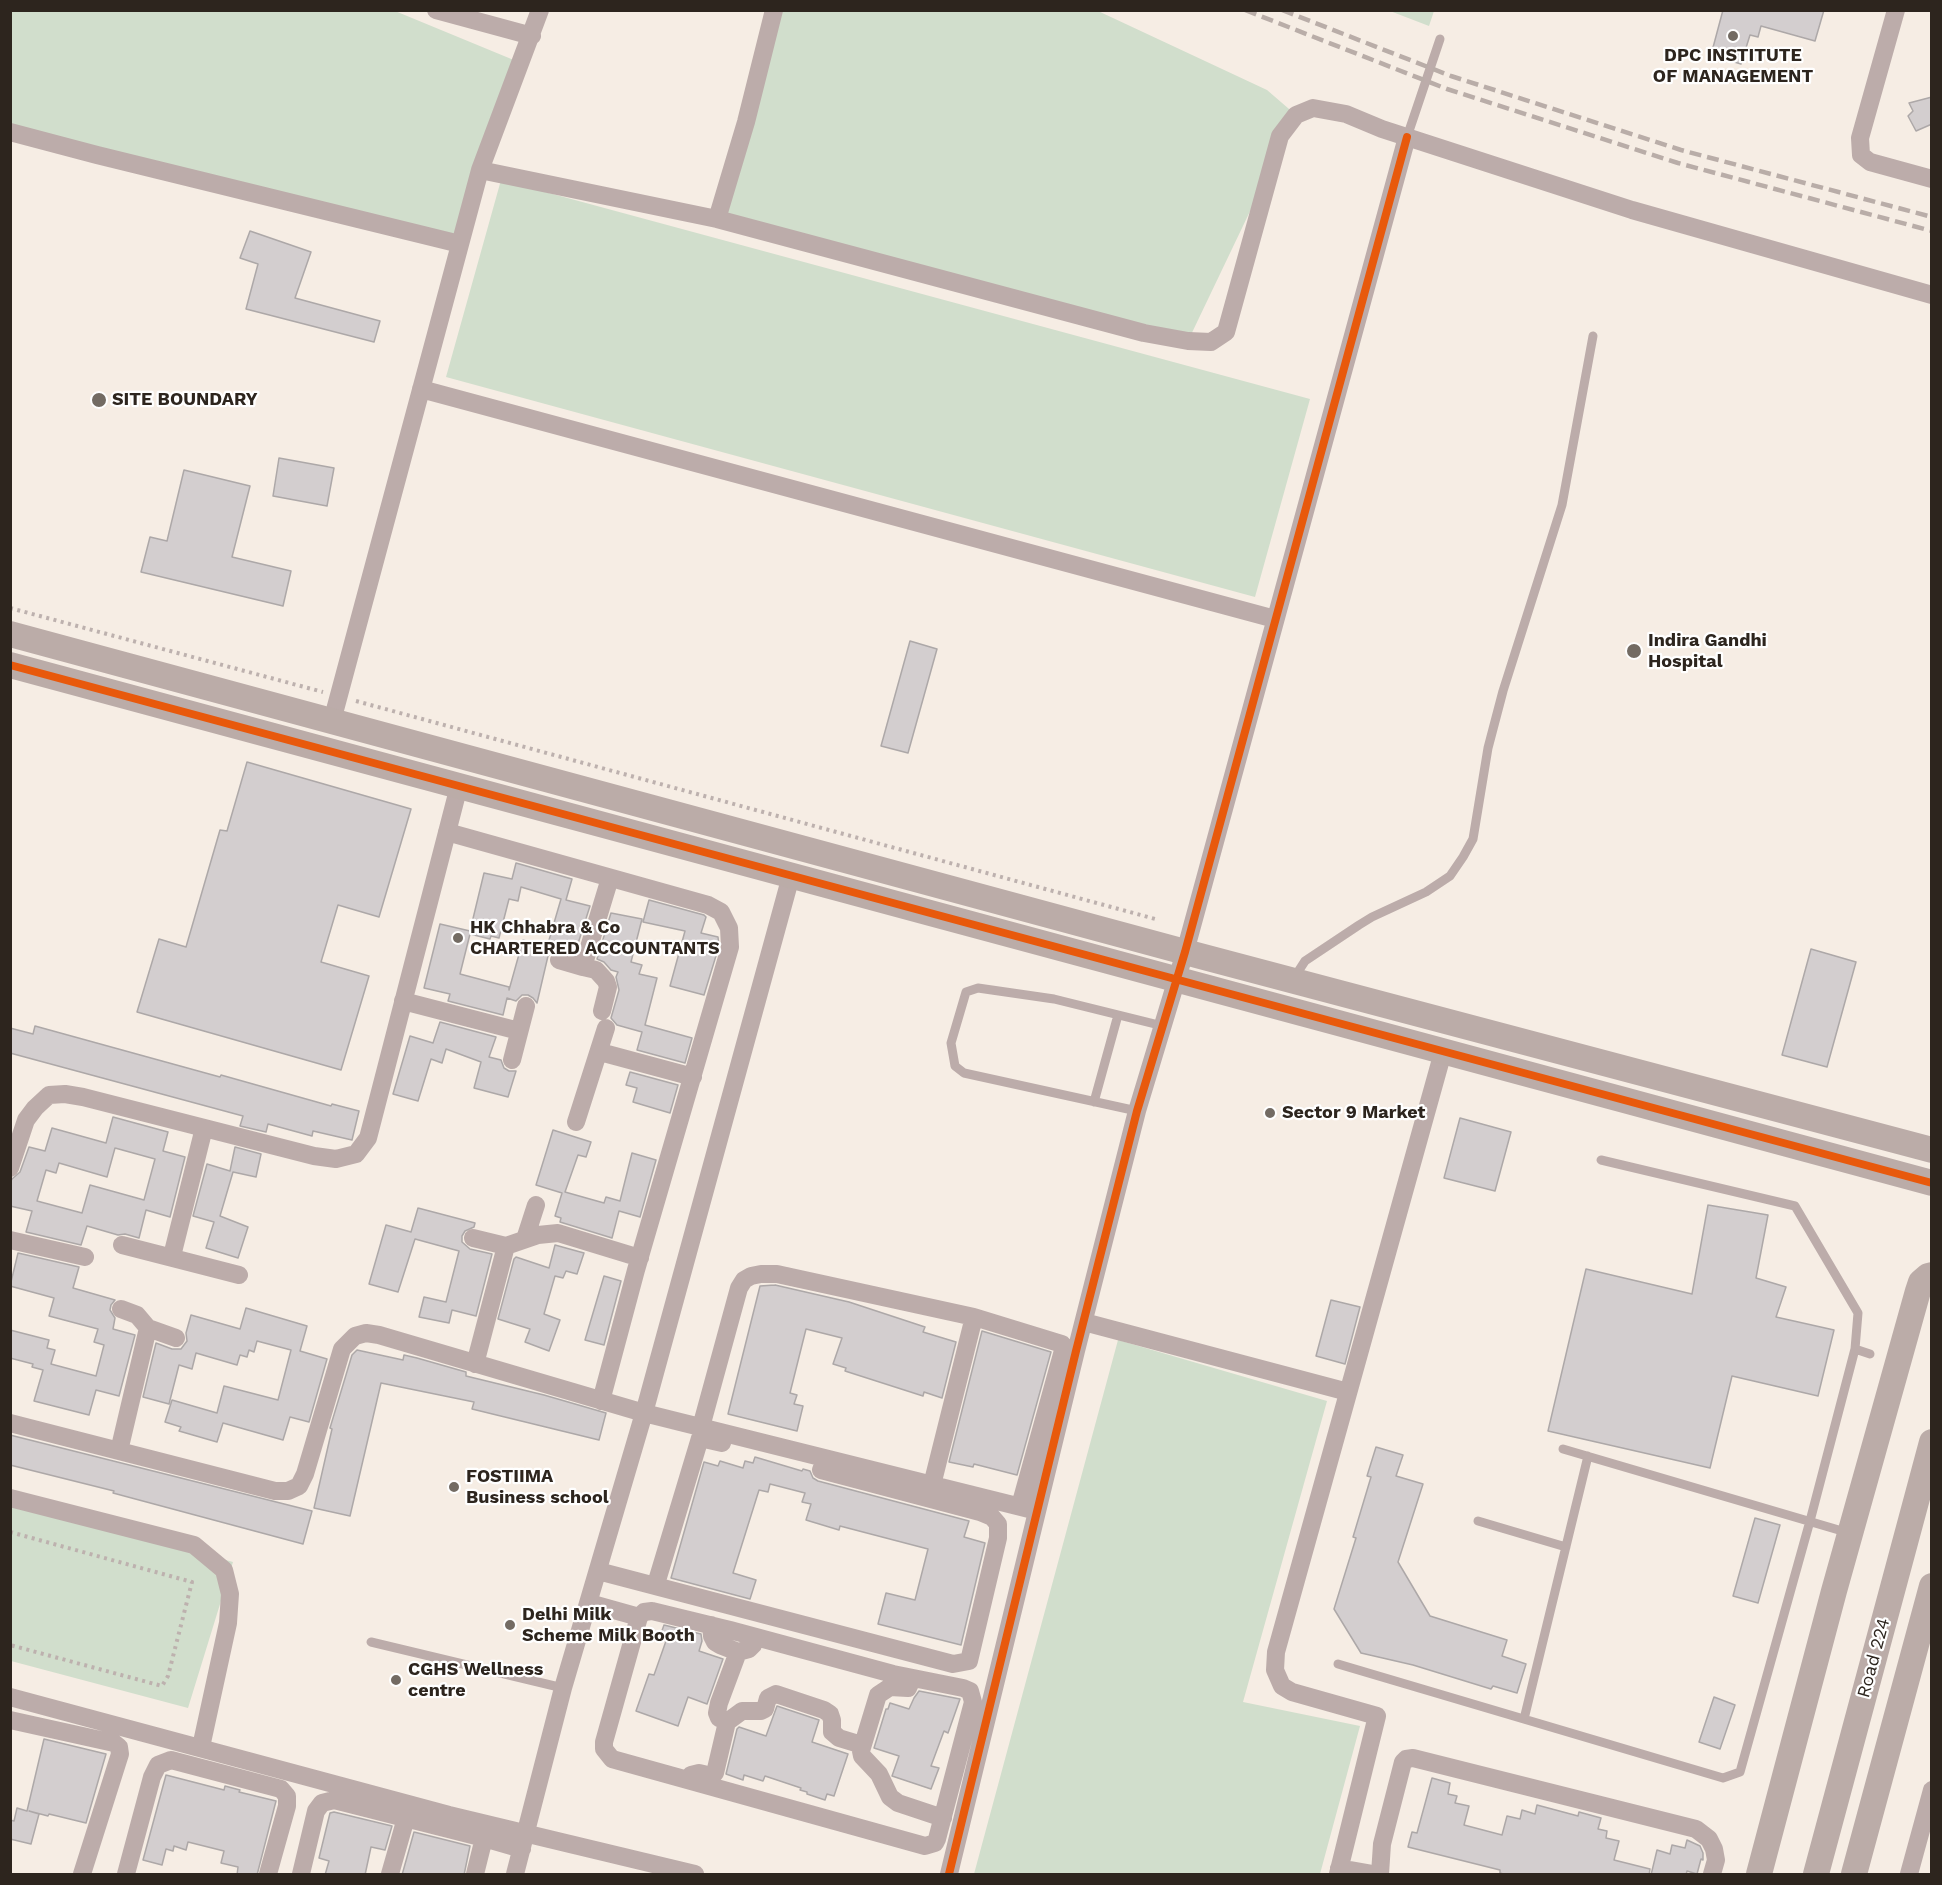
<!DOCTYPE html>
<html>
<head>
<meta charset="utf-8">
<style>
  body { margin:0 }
  #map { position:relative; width:1942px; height:1885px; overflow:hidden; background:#f6ede4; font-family:"Work Sans",sans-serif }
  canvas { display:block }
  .frame { position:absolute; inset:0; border:12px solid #2d251e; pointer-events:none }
</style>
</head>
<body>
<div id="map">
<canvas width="1942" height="1885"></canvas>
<div class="frame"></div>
</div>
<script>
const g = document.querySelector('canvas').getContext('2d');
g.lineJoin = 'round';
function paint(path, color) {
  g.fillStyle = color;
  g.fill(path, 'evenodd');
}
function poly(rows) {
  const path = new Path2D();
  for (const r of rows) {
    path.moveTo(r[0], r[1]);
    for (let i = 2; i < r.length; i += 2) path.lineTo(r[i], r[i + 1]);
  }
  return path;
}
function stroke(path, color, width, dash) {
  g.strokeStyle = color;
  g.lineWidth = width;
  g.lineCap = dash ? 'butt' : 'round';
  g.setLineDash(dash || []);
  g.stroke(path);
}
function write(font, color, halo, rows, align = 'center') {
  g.font = font + ' "Work Sans",sans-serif';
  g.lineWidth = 4.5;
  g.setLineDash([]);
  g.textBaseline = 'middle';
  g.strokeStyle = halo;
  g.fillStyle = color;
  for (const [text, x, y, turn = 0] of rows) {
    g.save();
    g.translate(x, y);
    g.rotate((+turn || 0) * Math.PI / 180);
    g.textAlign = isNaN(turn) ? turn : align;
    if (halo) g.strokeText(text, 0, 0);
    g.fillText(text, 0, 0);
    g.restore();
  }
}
paint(poly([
  [10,11,395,11,521,63,460,244,11,128],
  [773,11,1098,11,1267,90,1296,115,1188,341,717,219],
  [1390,11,1434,11,1429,26],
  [501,180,1310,399,1255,597,446,377],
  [1118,1340,1327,1401,1243,1702,1360,1726,1320,1874,974,1874],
  [10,1501,233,1562,188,1708,11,1661]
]), '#d1decc');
const building = poly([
  [1723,10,1824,10,1815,41,1761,26,1758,37,1750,35,1741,64,1711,55,1723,10],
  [1932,97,1932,124,1916,131,1908,116,1913,111,1909,103,1932,97],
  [250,231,311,252,295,298,380,321,374,342,246,309,258,264,240,258,250,231],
  [279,458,334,468,327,506,273,496,279,458],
  [184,470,250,486,232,557,291,571,283,606,141,572,150,537,167,541,184,470],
  [910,641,937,649,908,753,881,746,910,641],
  [247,762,411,809,379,917,338,905,321,962,369,976,341,1070,137,1012,159,939,186,947,220,830,227,831,247,762],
  [516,863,572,879,566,900,590,906,575,953,562,949,552,952,548,956,537,1003,533,998,528,995,522,995,516,1001,507,998,503,1015,448,1001,450,994,424,988,440,924,470,931,484,873,512,879,516,863],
  [521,887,561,899,547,947,523,940,509,990,509,987,460,974,470,934,490,939,491,936,499,938,509,899,518,901,521,887],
  [649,900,704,915,706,917,701,933,718,937,719,946,704,995,670,986,685,931,643,922,649,900],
  [611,913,642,919,631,962,642,965,639,974,657,978,645,1025,692,1038,685,1063,637,1050,642,1032,617,1025,611,1018,619,990,616,977,618,972,611,970,604,962,597,959,611,913],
  [1811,949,1856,962,1827,1067,1782,1055,1811,949],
  [440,1022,496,1037,489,1057,501,1060,504,1068,509,1071,516,1071,508,1097,474,1088,481,1062,446,1049,442,1063,431,1059,418,1101,393,1094,410,1036,433,1043,440,1022],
  [35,1026,220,1077,221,1075,331,1106,332,1104,359,1111,352,1140,313,1131,312,1136,268,1124,266,1132,240,1126,243,1116,10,1053,10,1028,33,1034,35,1026],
  [630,1072,678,1085,670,1113,633,1102,637,1088,626,1085,630,1072],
  [113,1117,168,1132,163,1151,185,1157,170,1217,146,1210,139,1238,125,1234,118,1235,87,1226,81,1245,26,1232,32,1211,10,1206,10,1183,12,1179,20,1172,29,1147,45,1151,52,1128,106,1143,113,1117],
  [115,1148,155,1159,144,1200,90,1185,82,1213,37,1201,46,1170,56,1173,59,1163,107,1177,115,1148],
  [1460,1118,1511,1132,1495,1191,1444,1178,1460,1118],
  [553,1130,591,1142,586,1157,578,1155,565,1192,604,1203,606,1197,620,1201,632,1153,656,1160,640,1217,619,1211,612,1238,560,1222,561,1218,555,1216,562,1193,536,1185,553,1130],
  [235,1147,261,1154,256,1177,233,1172,220,1216,248,1227,238,1258,206,1248,214,1222,193,1216,207,1164,230,1171,235,1147],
  [1708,1205,1768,1215,1756,1278,1786,1287,1776,1317,1834,1330,1818,1396,1732,1376,1710,1468,1548,1431,1586,1269,1692,1294,1708,1205],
  [418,1208,475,1223,474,1227,465,1231,462,1236,462,1242,470,1249,492,1254,476,1316,452,1310,449,1323,419,1317,424,1297,446,1302,459,1251,415,1239,398,1292,369,1284,386,1225,411,1232,418,1208],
  [555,1245,584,1253,577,1274,566,1271,563,1278,555,1276,544,1314,560,1320,549,1351,525,1342,530,1329,498,1319,514,1259,516,1257,549,1268,555,1245],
  [18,1253,79,1267,73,1288,115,1300,111,1305,110,1310,115,1318,113,1329,135,1335,119,1396,96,1390,89,1415,34,1401,43,1370,32,1367,33,1364,10,1358,10,1330,49,1340,47,1348,55,1350,51,1364,96,1376,104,1345,94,1342,98,1329,49,1316,54,1298,10,1286,18,1253],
  [604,1276,621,1281,604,1345,585,1340,604,1276],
  [775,1285,849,1302,925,1327,923,1332,956,1342,942,1398,924,1392,923,1396,845,1371,846,1368,833,1364,842,1338,806,1329,790,1393,797,1395,794,1404,803,1406,797,1431,728,1414,760,1286,775,1285],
  [1331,1300,1360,1307,1345,1364,1316,1356,1331,1300],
  [246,1308,307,1326,300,1351,327,1359,309,1422,290,1417,283,1440,223,1423,217,1442,179,1431,181,1427,165,1422,172,1400,217,1413,224,1386,278,1400,291,1350,257,1341,254,1352,249,1350,247,1357,240,1355,237,1365,196,1353,192,1369,179,1365,169,1404,143,1397,156,1343,172,1349,181,1349,187,1341,186,1333,191,1315,240,1329,246,1308],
  [982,1331,1051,1352,1017,1475,974,1464,973,1467,949,1462,982,1331],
  [357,1350,403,1360,404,1355,417,1358,466,1372,466,1376,544,1395,606,1413,599,1440,472,1409,474,1402,381,1383,350,1516,314,1508,332,1429,330,1428,352,1355,357,1350],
  [10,1435,312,1511,303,1544,113,1493,114,1491,10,1465,10,1435],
  [1376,1447,1403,1455,1396,1476,1423,1484,1398,1562,1430,1616,1507,1640,1502,1656,1526,1664,1517,1693,1493,1686,1491,1689,1413,1665,1361,1653,1334,1609,1356,1538,1353,1537,1371,1477,1367,1476,1376,1447],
  [755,1457,802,1471,803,1469,810,1471,813,1478,818,1481,969,1521,964,1537,985,1543,961,1645,878,1624,886,1593,915,1600,928,1549,840,1526,839,1530,806,1520,811,1504,802,1502,805,1493,770,1484,768,1492,759,1490,733,1573,756,1580,750,1599,671,1578,704,1462,718,1466,720,1461,743,1468,745,1461,753,1463,755,1457],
  [1755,1518,1780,1525,1758,1603,1733,1596,1755,1518],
  [664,1625,701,1634,702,1641,699,1651,723,1659,707,1704,688,1697,678,1726,636,1711,649,1674,654,1675,666,1641,659,1639,664,1625],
  [919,1691,960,1699,948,1733,944,1731,931,1766,939,1768,931,1789,892,1776,899,1756,874,1748,886,1709,888,1709,890,1703,909,1709,914,1698,919,1691],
  [1714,1697,1735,1705,1720,1749,1699,1742,1714,1697],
  [777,1706,819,1720,812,1742,848,1754,834,1796,827,1794,825,1800,807,1794,807,1792,800,1790,801,1788,765,1776,763,1781,744,1775,743,1780,726,1774,737,1729,739,1727,766,1736,777,1706],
  [44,1739,106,1754,86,1823,49,1814,48,1816,29,1811,39,1814,31,1844,10,1839,10,1820,14,1821,17,1808,27,1811,44,1739],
  [166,1775,224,1790,225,1786,240,1790,239,1792,276,1801,257,1875,237,1875,238,1867,221,1863,224,1851,188,1842,186,1850,174,1846,173,1851,166,1849,162,1865,143,1860,166,1775],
  [1432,1778,1450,1783,1448,1794,1457,1796,1455,1803,1469,1806,1464,1825,1502,1835,1507,1816,1520,1819,1522,1810,1535,1814,1537,1805,1578,1816,1579,1812,1601,1818,1598,1829,1607,1831,1606,1838,1619,1841,1614,1860,1650,1869,1649,1875,1507,1875,1500,1873,1500,1870,1408,1847,1412,1832,1417,1833,1432,1778],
  [334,1812,392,1826,385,1850,371,1847,365,1875,325,1875,329,1861,319,1858,330,1813,334,1812],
  [414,1832,470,1846,464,1875,402,1875,414,1832],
  [1687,1840,1700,1846,1703,1853,1703,1860,1701,1859,1697,1874,1687,1871,1686,1875,1651,1875,1657,1850,1670,1854,1672,1845,1685,1848,1687,1840]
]);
paint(building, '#d3cecf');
stroke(building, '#ada8a8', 1.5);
stroke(poly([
  [10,608,323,692],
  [356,701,1159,920],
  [10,1532,192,1582,168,1676,162,1686,10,1645]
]), '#bdb1ae', 4, [3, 4.5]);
stroke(poly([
  [1407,137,1440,39],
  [1294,978,1305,961,1359,925,1372,917,1426,892,1450,876,1463,857,1473,839,1488,748,1503,691,1562,505,1593,336],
  [1094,1102,1118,1015],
  [1137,1111,964,1073,955,1066,951,1043,966,992,978,988,1054,999,1163,1026],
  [1601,1160,1795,1206,1858,1313,1855,1349,1870,1354],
  [1563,1449,1849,1533],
  [1478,1521,1566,1547],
  [371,1642,563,1688],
  [1338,1664,1723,1778,1740,1772,1810,1521,1855,1349],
  [1524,1719,1588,1456]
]), '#bcacaa', 9);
stroke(poly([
  [436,10,532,36],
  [1896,10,1860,138,1861,155,1870,162,1932,179],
  [10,132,97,155,460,244],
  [480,170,717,219,1144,333,1188,341,1211,342,1226,332,1280,136,1296,115,1313,108,1346,114,1382,129,1632,210,1932,295],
  [717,219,746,122,774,10],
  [421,389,1275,619],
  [332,721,480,170,540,10],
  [447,832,708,905,721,912,729,928,730,947,636,1270,601,1401],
  [559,960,583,967],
  [403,1001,519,1031],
  [602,1011,608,987,606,981,596,970,583,967,610,878],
  [600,1052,693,1077],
  [512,1060,526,1006],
  [576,1122,606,1028],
  [10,1168,26,1120,35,1108,49,1095,65,1094,83,1097,314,1156,336,1159,356,1154,368,1138,459,786],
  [473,1238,506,1246,538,1235,558,1233,640,1258],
  [525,1239,536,1205],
  [10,1240,85,1257],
  [122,1245,239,1275],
  [172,1256,204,1128],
  [121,1309,137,1315,148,1328,176,1338],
  [974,1317,1062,1344,1064,1347,1020,1506],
  [1084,1322,1348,1392],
  [475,1364,506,1246],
  [10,1423,275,1491,288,1491,299,1486,305,1474,342,1349,355,1336,366,1333,379,1335,644,1413,1037,1511],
  [701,1427,739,1288,744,1280,751,1276,761,1274,777,1274,974,1317,932,1485],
  [119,1451,148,1328],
  [10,1498,194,1545,224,1570,230,1594,228,1623,201,1747],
  [598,1571,953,1664,969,1661,998,1538,998,1524,992,1517,980,1512,821,1470],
  [656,1584,700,1438,722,1443],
  [589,1603,639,1617],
  [652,1611,730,1630,893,1674,963,1688,970,1691,973,1702,937,1839,935,1843,925,1846,612,1759,604,1749,604,1742,639,1617,644,1612,652,1611],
  [711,1625,712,1636,715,1642,720,1645,738,1652],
  [912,1679,908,1688,890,1687,878,1695,861,1751,862,1756,879,1774,890,1797,898,1803,943,1818],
  [10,1697,449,1815,695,1874],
  [10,1720,114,1743,119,1747,120,1754,82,1874],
  [727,1722,719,1718,717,1713,719,1703,738,1652,749,1649,753,1645,755,1637],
  [691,1775,699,1773,712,1776,715,1773,727,1722,742,1711,761,1711,765,1709,768,1698,776,1694,824,1710,830,1714,832,1720,832,1732,839,1738,862,1745],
  [484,1838,522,1849],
  [1339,1868,1373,1874],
  [126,1874,152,1777,158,1765,171,1760,281,1789,287,1796,287,1806,268,1874],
  [301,1874,316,1811,322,1803,334,1800,484,1838,475,1874],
  [390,1874,406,1818],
  [515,1874,563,1688,644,1413,791,876],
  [949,1874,1076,1351,1137,1111,1185,952,1407,137],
  [1338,1874,1377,1716,1292,1692,1282,1686,1275,1670,1276,1652,1443,1052],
  [1380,1874,1382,1844,1403,1762,1406,1759,1413,1758,1696,1829,1709,1839,1714,1849,1716,1860,1712,1874],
  [1909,1874,1932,1790]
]), '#bcacaa', 18);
stroke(poly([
  [10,634,1185,952,1932,1150],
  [10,665,1932,1183],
  [1759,1874,1834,1591,1918,1291,1921,1282,1928,1276,1932,1275],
  [1816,1874,1932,1442],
  [1854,1874,1932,1586]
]), '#bbaca8', 26);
stroke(poly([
  [1245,10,1447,89,1678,163,1932,231],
  [1282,10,1451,76,1681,150,1932,217]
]), '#b9ada8', 4.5, [12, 6]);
stroke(poly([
  [10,665,1932,1183],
  [949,1874,1076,1351,1137,1111,1185,952,1407,137]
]), '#e8590c', 8);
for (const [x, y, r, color] of [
  [1733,36,6,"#736b63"],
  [99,400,8,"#736b63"],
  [1634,651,8,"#736b63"],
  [458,938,6,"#736b63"],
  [1270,1113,6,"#736b63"],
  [454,1487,6,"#736b63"],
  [510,1625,6,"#736b63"],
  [396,1680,6,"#736b63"]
]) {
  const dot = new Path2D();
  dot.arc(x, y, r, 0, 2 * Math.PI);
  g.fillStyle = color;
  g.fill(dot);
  stroke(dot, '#fff', 2);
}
write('bold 18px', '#2d251e', '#fff', [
  ["DPC INSTITUTE",1733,56,"center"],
  ["OF MANAGEMENT",1733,77,"center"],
  ["SITE BOUNDARY",112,400],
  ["Indira Gandhi",1648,641],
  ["Hospital",1648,662],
  ["HK Chhabra & Co",470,928],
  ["CHARTERED ACCOUNTANTS",470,949],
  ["Sector 9 Market",1282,1113],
  ["FOSTIIMA",466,1477],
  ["Business school",466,1498],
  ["Delhi Milk",522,1615],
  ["Scheme Milk Booth",522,1636],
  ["CGHS Wellness",408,1670],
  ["centre",408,1691]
], 'left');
write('18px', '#2d251e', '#fff', [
  ["Road 224",1874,1658,-75]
]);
</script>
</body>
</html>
